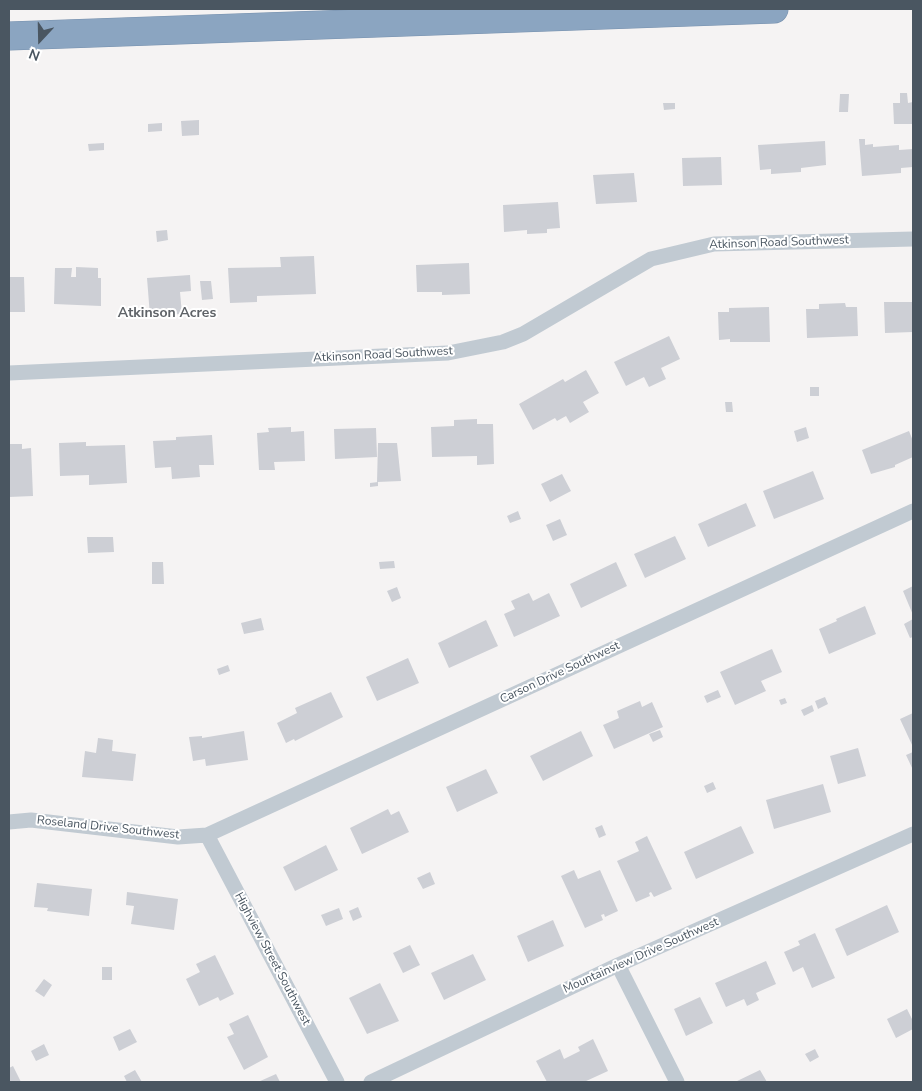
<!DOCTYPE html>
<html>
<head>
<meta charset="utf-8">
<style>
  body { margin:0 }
  #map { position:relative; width:922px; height:1091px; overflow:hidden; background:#f5f3f3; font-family:"Nunito Sans",sans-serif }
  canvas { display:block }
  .frame { position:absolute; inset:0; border:10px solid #4a5661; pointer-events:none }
  .north { position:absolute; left:15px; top:15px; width:50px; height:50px; -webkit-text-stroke:4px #fff; paint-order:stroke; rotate:201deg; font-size:14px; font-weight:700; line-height:20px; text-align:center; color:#4a5661 }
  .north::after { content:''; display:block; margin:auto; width:18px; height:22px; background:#4a5661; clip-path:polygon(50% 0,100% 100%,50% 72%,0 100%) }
</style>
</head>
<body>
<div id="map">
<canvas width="922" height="1091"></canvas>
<div class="frame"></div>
<div class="north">N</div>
</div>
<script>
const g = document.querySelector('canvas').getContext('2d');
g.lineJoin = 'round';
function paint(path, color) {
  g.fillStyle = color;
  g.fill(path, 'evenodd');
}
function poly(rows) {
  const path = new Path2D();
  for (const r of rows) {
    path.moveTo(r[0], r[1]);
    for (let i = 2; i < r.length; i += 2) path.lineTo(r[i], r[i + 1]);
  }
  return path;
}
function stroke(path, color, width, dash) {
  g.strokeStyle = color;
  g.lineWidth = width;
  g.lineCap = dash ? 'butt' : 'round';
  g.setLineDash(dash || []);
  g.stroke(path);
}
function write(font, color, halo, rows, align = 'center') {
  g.font = font + ' "Nunito Sans",sans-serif';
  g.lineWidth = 4;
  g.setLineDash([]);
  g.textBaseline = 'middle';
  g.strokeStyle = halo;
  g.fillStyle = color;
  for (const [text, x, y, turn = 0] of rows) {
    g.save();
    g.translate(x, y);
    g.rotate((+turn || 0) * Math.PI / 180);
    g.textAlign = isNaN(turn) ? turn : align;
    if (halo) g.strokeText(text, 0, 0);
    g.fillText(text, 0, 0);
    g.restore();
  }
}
paint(poly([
  [900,93,907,93,908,103,913,102,913,124,894,124,893,103,900,103],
  [840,94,849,94,848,112,839,112],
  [663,103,675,103,675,109,664,110],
  [199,120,199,135,182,136,181,121],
  [162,123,162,131,148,132,148,124],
  [859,139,865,139,865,145,873,144,873,147,899,145,899,150,913,149,913,167,901,168,901,173,862,176],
  [825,141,826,165,801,168,801,172,771,174,771,169,760,170,758,145],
  [104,143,104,150,89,151,88,144],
  [721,157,722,185,683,186,682,158],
  [634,173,637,202,596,204,593,175],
  [558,202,560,228,547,229,547,233,527,234,527,230,504,232,503,205],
  [167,230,168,240,157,242,156,231],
  [314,256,316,294,257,296,257,302,230,303,228,268,281,267,280,257],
  [469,263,470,294,442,295,442,292,417,292,416,265],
  [76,267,98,268,98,278,101,278,101,306,54,304,55,268,72,268,71,277,76,277],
  [190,275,191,291,180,292,182,314,150,316,147,278],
  [9,277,24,277,25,312,9,312],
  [200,281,211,281,213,299,202,300],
  [884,302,913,302,913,332,885,333],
  [845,303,846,307,857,307,858,336,807,338,806,309,819,309,819,304],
  [769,307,770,342,730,342,730,339,719,340,718,312,729,312,729,308],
  [669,336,680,359,661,368,666,379,649,387,644,377,626,386,614,362],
  [586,370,599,393,583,402,589,412,570,423,566,416,557,421,555,418,533,430,519,404,563,379,565,382],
  [810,387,819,387,819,396,810,396],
  [725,402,732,402,733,412,726,412],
  [477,419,477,424,493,424,494,464,477,465,477,456,432,457,431,427,454,426,454,420],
  [291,427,291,432,304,431,305,461,274,462,275,470,259,470,257,433,269,432,268,428],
  [806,427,809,438,797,442,794,431],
  [376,428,377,457,335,459,334,429],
  [909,431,913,441,913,457,895,465,895,467,871,474,862,450],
  [212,435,214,465,199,465,200,477,172,479,171,467,155,468,153,441,176,440,176,437],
  [86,442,86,446,125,445,127,483,89,485,89,475,60,476,59,443],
  [378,443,397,443,401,481,377,482],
  [9,444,22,444,22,449,31,448,33,496,9,497],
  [813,471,824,499,774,519,763,491],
  [562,474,571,491,550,502,541,484],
  [378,482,378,486,370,487,370,483],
  [746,503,756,526,708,547,698,524],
  [518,511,521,519,510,523,507,516],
  [560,519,567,535,553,541,546,525],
  [675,536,686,559,645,578,634,554],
  [87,537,113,537,114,552,88,553],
  [394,561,395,568,380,569,379,562],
  [152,562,163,562,164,584,152,584],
  [616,562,627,586,581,608,570,584],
  [913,586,913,615,903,591],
  [397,587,401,598,392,602,387,591],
  [529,593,533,601,549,593,560,616,514,637,504,614,515,609,511,601],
  [865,606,876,634,829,654,819,629,837,621,836,619],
  [261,618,264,630,244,634,241,623],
  [913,619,913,637,910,638,904,624],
  [486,620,498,646,449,668,438,643],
  [772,649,782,672,761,681,766,691,735,705,720,672],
  [408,658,419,683,377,701,366,677],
  [228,665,230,671,219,675,217,669],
  [718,690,721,697,707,703,704,696],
  [331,692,343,717,295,741,294,739,286,743,277,723,297,713,295,708],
  [825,697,828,704,818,709,815,701],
  [785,698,787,703,781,705,779,700],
  [640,701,642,707,652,702,663,727,614,749,603,725,619,718,617,711],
  [812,705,814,711,804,716,801,710],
  [913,713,913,747,900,719],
  [660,730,663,737,653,742,649,734],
  [244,731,248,760,206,766,205,759,193,761,189,737,202,736,202,738],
  [581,731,593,756,543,781,530,756],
  [98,738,113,740,112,751,136,754,133,781,82,777,85,751,96,753],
  [858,748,866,776,838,784,830,756],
  [913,752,913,770,906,755],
  [486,769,498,793,457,812,446,787],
  [713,782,716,789,707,793,704,786],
  [823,784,831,812,774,829,766,800],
  [388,809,391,815,399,811,409,832,362,854,350,828],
  [602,825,606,835,599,838,595,828],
  [741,826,754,853,696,879,684,852],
  [647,836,672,889,654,897,651,892,649,893,650,896,636,902,617,861,639,851,635,842],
  [326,845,338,870,295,891,283,867],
  [574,870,578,879,600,870,618,911,605,917,604,914,601,915,603,920,585,928,561,876],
  [430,872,435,884,423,889,417,878],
  [37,883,92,889,89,916,47,911,48,908,34,907],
  [127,892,178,899,174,930,131,924,134,906,126,905],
  [887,905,899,932,847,956,835,929],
  [358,907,362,917,353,921,349,911],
  [339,908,343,919,326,926,321,915],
  [553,920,564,946,528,962,517,936],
  [815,933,835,978,812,988,803,967,793,972,784,952,800,945,798,941],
  [410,945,420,965,403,973,393,953],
  [473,954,486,980,444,1000,431,973],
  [215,955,234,994,220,1001,218,997,199,1006,186,979,200,972,196,964],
  [766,961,776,984,756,993,759,1000,747,1006,744,999,726,1007,715,983],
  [102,967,112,967,112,980,102,980],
  [44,979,52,985,44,997,35,991],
  [380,983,399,1021,367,1034,349,998],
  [700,997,713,1023,686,1036,674,1009],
  [907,1009,913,1021,913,1029,896,1038,887,1019],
  [248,1015,268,1057,244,1070,227,1037,234,1034,229,1024],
  [130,1029,137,1042,119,1051,113,1037],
  [593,1039,608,1071,584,1082,547,1082,536,1061,560,1049,564,1059,580,1051,578,1047],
  [44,1044,49,1055,36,1061,31,1051],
  [815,1049,819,1057,810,1062,805,1054],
  [13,1066,21,1082,9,1082,9,1068],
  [135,1070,142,1082,127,1082,124,1076],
  [760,1070,767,1082,735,1082],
  [276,1074,280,1082,258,1082]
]), '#cdcfd5');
const motorway = poly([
  [9,36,774,9]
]);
stroke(motorway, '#7690ad', 29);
stroke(poly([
  [9,373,448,353,503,342,523,334,651,259,714,244,913,239],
  [9,822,31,820,178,837,207,835,913,511],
  [207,835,337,1082],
  [618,965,677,1082],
  [371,1082,618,965,913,834]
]), '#c1cad2', 15);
stroke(motorway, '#8ba5c1', 28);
write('12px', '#4a5661', '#fff', [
  ["Atkinson Road Southwest",779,243,-2],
  ["Atkinson Road Southwest",383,355,-3],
  ["Carson Drive Southwest",560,673,-25],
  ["Roseland Drive Southwest",108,828,6],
  ["Mountainview Drive Southwest",641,956,-24],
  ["Highview Street Southwest",272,959,62]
]);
write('bold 14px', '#5f6368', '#fff', [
  ["Atkinson Acres",167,314]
]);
</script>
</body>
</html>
